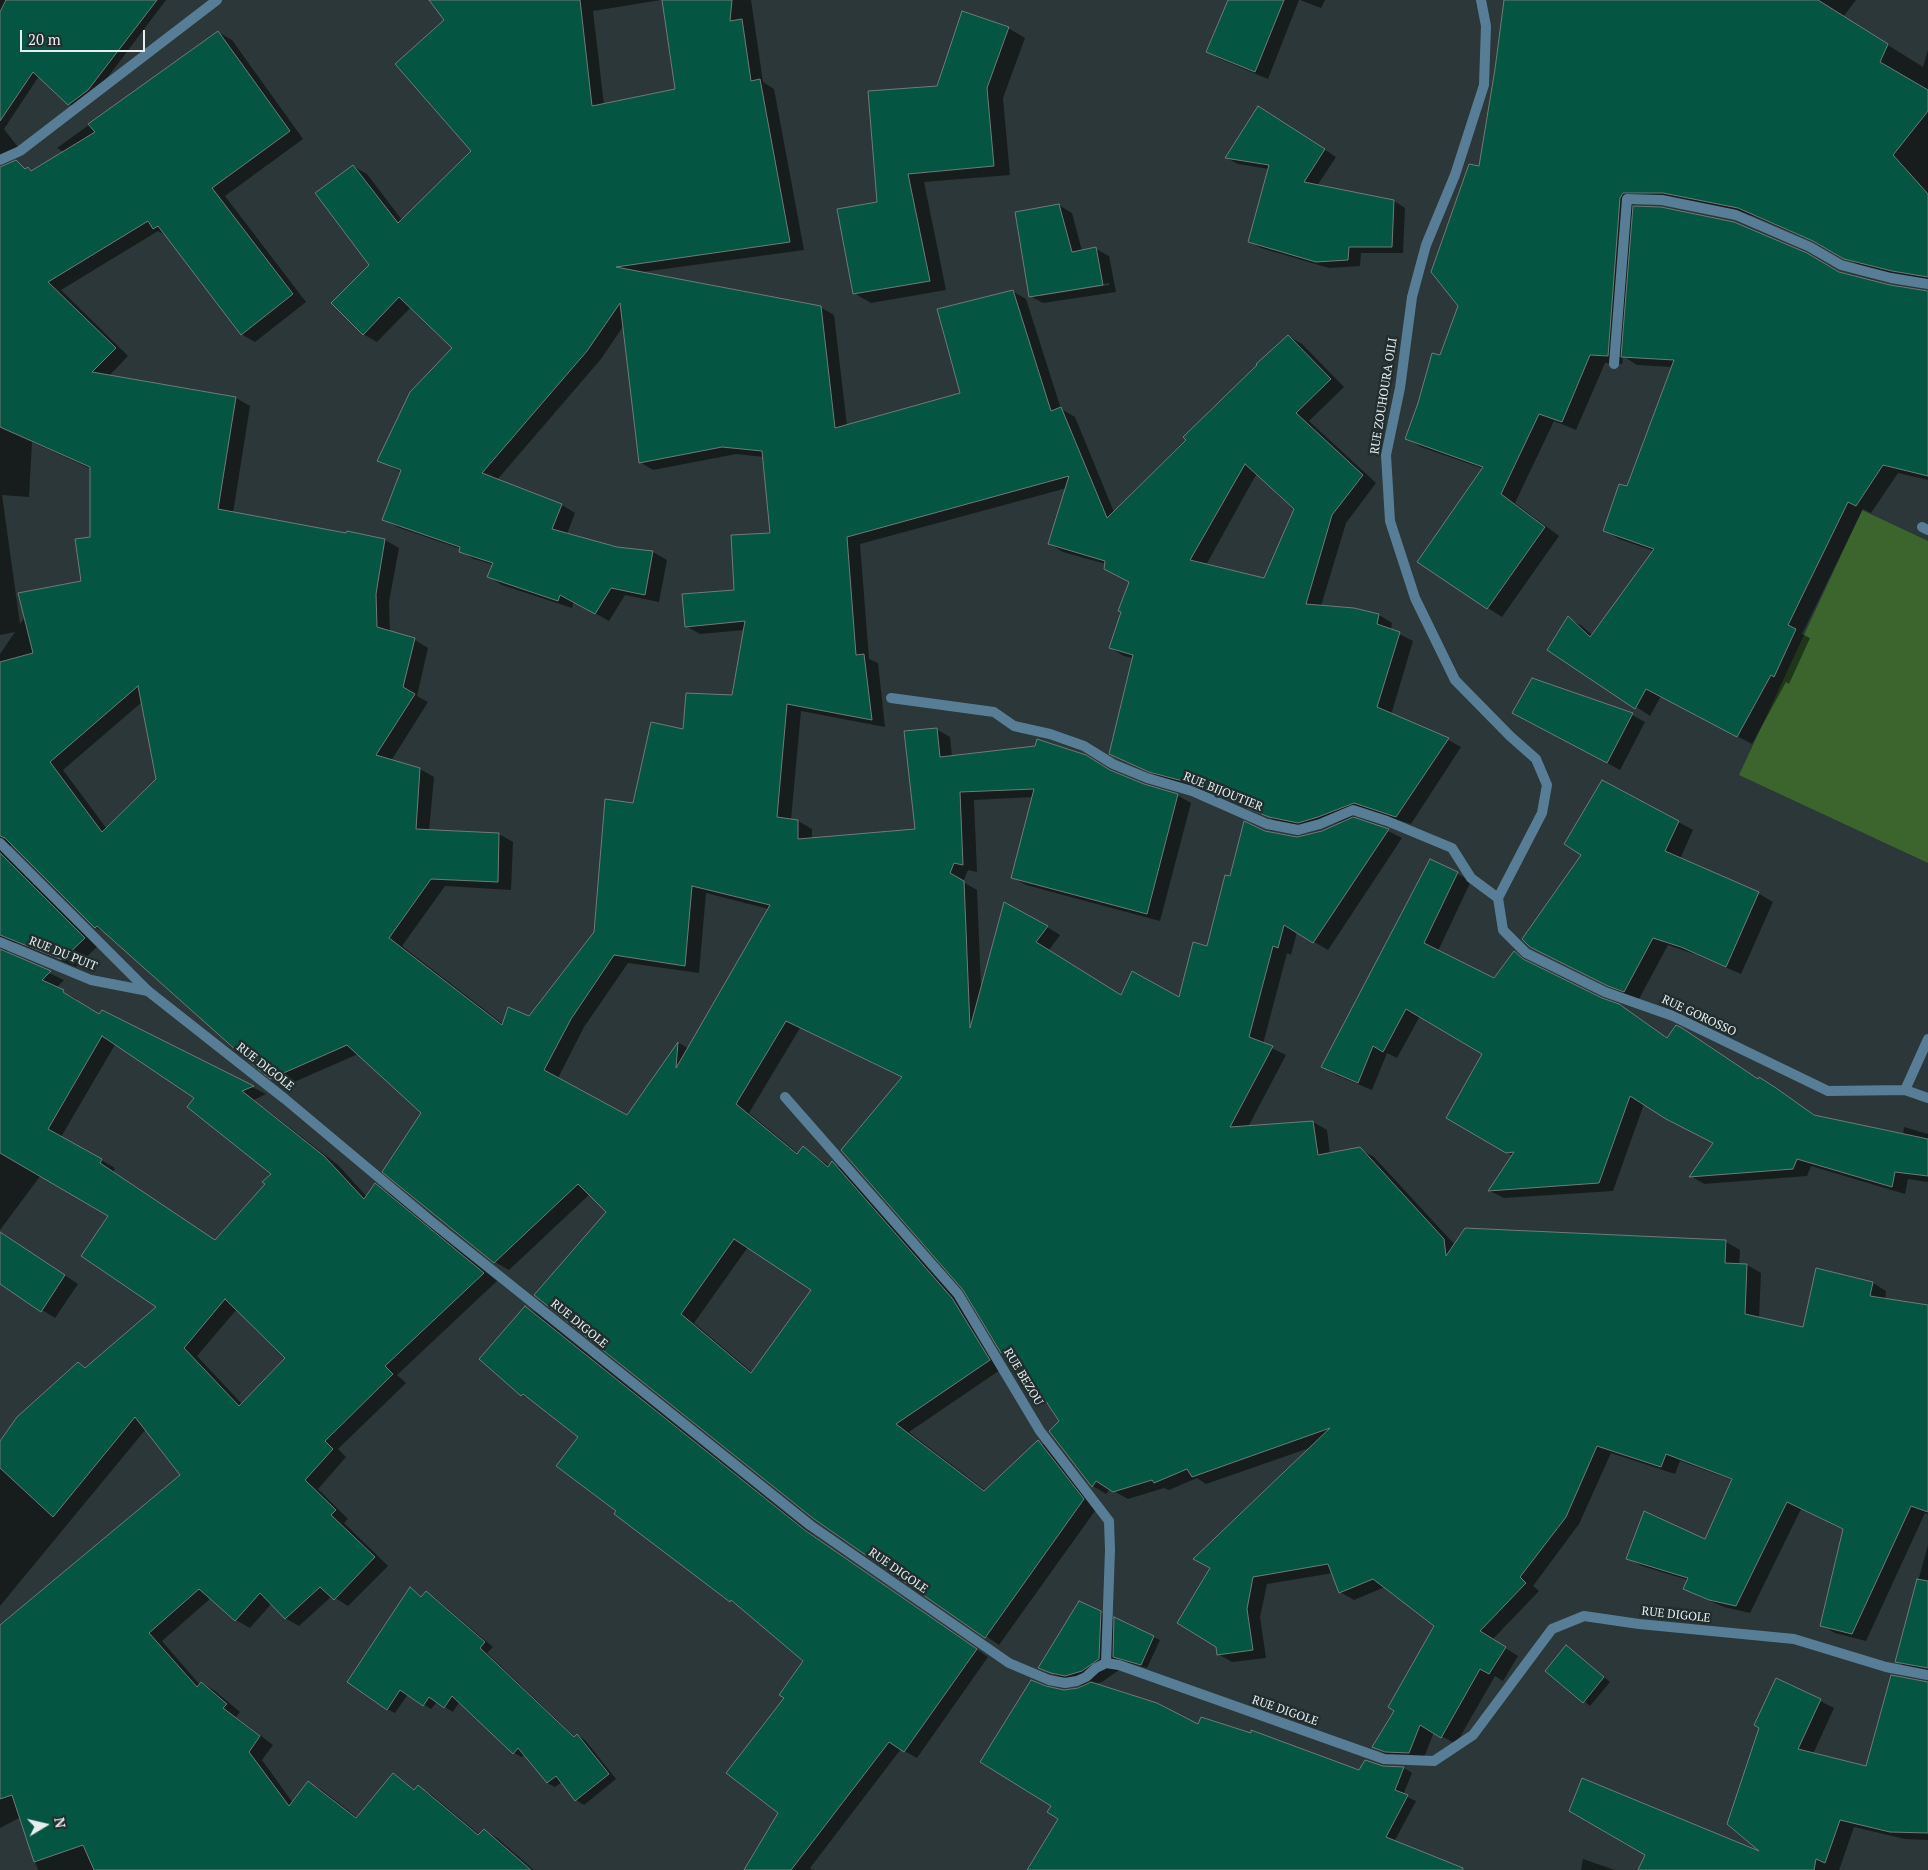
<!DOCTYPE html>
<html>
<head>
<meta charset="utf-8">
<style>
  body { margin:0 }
  #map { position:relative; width:1928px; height:1870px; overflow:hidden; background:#2b3738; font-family:"PT Serif",serif }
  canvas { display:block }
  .north { position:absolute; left:20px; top:1800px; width:50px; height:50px; -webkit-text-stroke:4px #212d2e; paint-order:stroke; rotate:81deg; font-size:14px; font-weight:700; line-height:20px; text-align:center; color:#e6eeee }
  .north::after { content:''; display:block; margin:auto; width:18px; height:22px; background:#e6eeee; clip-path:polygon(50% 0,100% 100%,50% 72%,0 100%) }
  .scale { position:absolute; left:20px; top:30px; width:125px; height:22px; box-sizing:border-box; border:2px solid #e6eeee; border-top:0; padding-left:6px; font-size:15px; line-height:18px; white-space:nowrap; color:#e6eeee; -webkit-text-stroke:4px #212d2e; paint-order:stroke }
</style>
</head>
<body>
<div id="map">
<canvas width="1928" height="1870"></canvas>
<div class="north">N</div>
<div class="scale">20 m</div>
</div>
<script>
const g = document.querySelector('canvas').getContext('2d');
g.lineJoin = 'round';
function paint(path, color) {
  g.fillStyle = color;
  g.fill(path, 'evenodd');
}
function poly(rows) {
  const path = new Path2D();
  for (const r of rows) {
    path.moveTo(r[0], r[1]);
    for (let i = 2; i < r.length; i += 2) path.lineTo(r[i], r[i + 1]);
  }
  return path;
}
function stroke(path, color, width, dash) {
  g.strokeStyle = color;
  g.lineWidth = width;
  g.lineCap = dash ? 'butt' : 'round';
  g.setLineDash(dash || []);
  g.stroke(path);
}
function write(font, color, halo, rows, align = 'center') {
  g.font = font + ' "PT Serif",serif';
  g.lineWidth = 5;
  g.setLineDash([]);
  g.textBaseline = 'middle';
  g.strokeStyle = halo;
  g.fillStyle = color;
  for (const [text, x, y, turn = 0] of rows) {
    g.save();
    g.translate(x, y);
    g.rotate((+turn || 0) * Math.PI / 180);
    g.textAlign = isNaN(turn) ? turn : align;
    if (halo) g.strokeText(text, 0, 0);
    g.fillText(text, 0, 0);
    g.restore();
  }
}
paint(poly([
  [1862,510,1928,541,1928,863,1739,775]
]), '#3b652d');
paint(poly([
  [0,0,166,0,95,94,76,108,69,104,39,76,4,129,20,150,0,161],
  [430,0,661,0,593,11,604,105,676,90,663,0,751,0,763,82,774,89,804,250,642,272,820,307,834,315,847,426,962,394,1012,291,1026,299,1061,409,1075,417,1114,512,1288,336,1302,344,1344,387,1309,421,1376,483,1346,523,1321,606,1379,615,1392,623,1391,630,1413,641,1391,715,1448,740,1461,747,1411,824,1369,811,1350,818,1384,829,1402,838,1328,950,1297,932,1291,955,1287,953,1263,1044,1286,1055,1248,1127,1313,1122,1327,1130,1330,1154,1360,1149,1374,1157,1455,1245,1726,1242,1740,1250,1739,1265,1747,1265,1761,1273,1759,1318,1803,1328,1873,1283,1886,1291,1885,1300,1928,1307,1928,1514,1925,1513,1866,1641,1835,1633,1821,1625,1844,1530,1801,1509,1750,1613,1724,1607,1698,1596,1685,1588,1688,1580,1642,1566,1628,1558,1706,1541,1732,1480,1680,1461,1675,1474,1611,1453,1579,1524,1533,1586,1539,1591,1492,1640,1518,1656,1503,1681,1495,1676,1456,1744,1434,1732,1423,1760,1387,1755,1374,1747,1395,1710,1435,1626,1385,1587,1354,1600,1340,1592,1333,1573,1267,1584,1260,1617,1266,1658,1232,1662,1218,1654,1217,1646,1312,1447,1206,1484,1197,1478,1169,1490,1164,1488,1128,1499,1110,1489,1106,1494,1093,1486,1050,1431,1060,1422,1018,1358,1016,1360,1002,1352,903,1078,800,1028,749,1113,799,1154,803,1148,830,1166,832,1163,846,1171,966,1307,1003,1368,909,1432,986,1491,1039,1442,1052,1450,1097,1508,999,1645,815,1518,608,1211,590,1194,509,1270,495,1262,423,1113,358,1054,285,1086,271,1078,107,934,95,927,12,844,7,850,98,946,76,967,17,943,10,944,7,947,8,954,64,980,56,988,77,999,76,1001,100,1016,102,1011,266,1094,254,1100,338,1165,367,1197,375,1185,389,1193,497,1281,397,1375,406,1383,338,1449,346,1457,318,1489,348,1519,344,1523,388,1566,348,1606,332,1596,299,1626,285,1618,272,1603,250,1628,236,1620,211,1598,162,1641,200,1685,202,1683,215,1691,240,1712,236,1717,273,1745,262,1760,293,1803,308,1782,322,1790,358,1818,393,1775,415,1790,418,1787,432,1795,480,1835,484,1830,497,1838,534,1870,38,1870,21,1817,0,1828,0,1627,182,1475,146,1429,0,1606,0,1443,78,1363,87,1368,158,1307,110,1215,41,1175,0,1230,0,654,15,632,0,635,0,192,67,154,57,148,218,32,232,40,303,139,225,196,306,302,255,342,241,334,167,236,158,231,61,290,128,356,109,376,236,398,250,406,233,513,347,535,348,532,385,540,399,548,389,602,390,633,415,640,428,648,417,696,428,702,391,761,420,769,434,777,429,831,499,834,513,842,511,890,445,886,402,946,503,1024,530,1018,596,932,634,804,684,730,733,697,744,630,700,634,686,626,735,591,772,534,764,457,736,454,653,470,640,462,624,325,601,359,497,480,562,505,575,513,567,534,617,548,653,552,667,560,659,602,625,595,609,621,574,601,572,608,502,585,489,577,494,565,474,559,460,551,461,549,397,527,383,519,401,472,379,461,454,348,411,307,377,342,363,334,370,265,353,166,367,174,402,220,473,151,446,21],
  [32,442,91,469,92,538,82,582,43,590,20,624,2,495,29,497],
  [1257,473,1295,509,1265,580,1206,565],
  [1067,488,1050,544,1063,552,1106,564,1131,582,1110,648,1124,656,1133,658,1124,761,1164,779,1209,792,1251,808,1284,825,1312,830,1343,821,1344,823,1322,832,1297,838,1265,832,1231,878,1208,948,1180,999,1122,996,1049,950,1060,935,1047,927,981,988,977,890,963,882,968,870,977,872,974,800,1034,797,1012,877,1026,885,1160,921,1191,803,1177,795,1144,786,1113,773,952,757,950,737,936,729,917,830,812,839,812,829,798,821,791,820,801,711,885,727,878,663,869,659,860,544],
  [142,702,157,779,107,829,63,770],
  [706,893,769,909,689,1049,679,1043,628,1117,558,1078,584,1027,628,963,699,973],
  [116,1043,196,1097,273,1174,266,1184,216,1241,113,1172,115,1168,61,1137],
  [748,1247,813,1290,753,1373,694,1323],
  [237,1309,286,1358,242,1404,197,1356],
  [1229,0,1299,0,1268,79,1220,59,1208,52],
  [1300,0,1325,0,1321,8],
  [1505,0,1856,0,1843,17,1923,67,1928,50,1928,282,1860,266,1829,248,1753,216,1679,201,1636,203,1634,207,1839,273,1889,286,1928,292,1928,480,1898,473,1871,513,1863,509,1802,634,1810,638,1789,684,1786,682,1752,744,1661,696,1650,716,1549,649,1568,618,1582,626,1592,635,1654,551,1619,539,1604,530,1628,488,1672,367,1637,365,1623,356,1622,364,1605,363,1576,430,1554,421,1515,503,1559,536,1502,617,1418,562,1484,469,1421,447,1406,438,1460,306,1496,69],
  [1008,28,1025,38,1003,98,1010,175,924,182,946,290,871,303,854,293,878,203,937,87],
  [1270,114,1336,157,1317,186,1394,201,1405,208,1403,253,1361,253,1360,266,1329,268,1261,248,1249,241,1269,169,1238,164,1227,158],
  [1059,205,1072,213,1082,251,1096,249,1109,256,1116,292,1043,303,1030,296],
  [1109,283,1109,285,1040,296,1040,294],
  [1533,680,1632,715,1645,722,1620,770,1527,720],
  [1603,781,1693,830,1680,859,1758,893,1773,902,1741,974,1697,955,1668,945,1639,999,1624,994,1531,946,1583,855],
  [1431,860,1471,881,1438,951,1495,980,1514,952,1534,966,1602,999,1618,1005,1668,1038,1773,1087,1817,1117,1903,1135,1904,1127,1928,1134,1928,1182,1908,1179,1905,1194,1811,1166,1807,1176,1704,1184,1691,1176,1714,1143,1644,1104,1613,1191,1504,1198,1490,1191,1513,1156,1448,1118,1484,1054,1420,1016,1397,1058,1387,1053,1372,1090,1336,1075,1322,1067],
  [0,1232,78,1284,55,1318,0,1283],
  [526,1307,538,1314,818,1539,988,1657,917,1758,901,1749,810,1868,813,1870,745,1870,780,1813,786,1698,805,1661,741,1607,731,1601,616,1513,618,1511,580,1437,534,1402,522,1395],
  [1928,1545,1928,1672,1910,1669,1896,1661],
  [410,1589,422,1597,426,1593,434,1597,493,1647,487,1653,575,1737,577,1735,585,1740,616,1779,584,1805,576,1800,562,1782,555,1787,547,1783,525,1754,522,1757,514,1753,460,1701,453,1712,437,1702,431,1709,408,1694,395,1713,387,1709],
  [1100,1612,1116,1621,1160,1640,1147,1668,1119,1660,1119,1670,1102,1682,1094,1684,1199,1726,1359,1772,1383,1767,1404,1768,1412,1773,1403,1795,1416,1801,1394,1842,1421,1870,1028,1870,1060,1818,1053,1805,1046,1688,1064,1691,1084,1686,1072,1684,1040,1667],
  [1567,1647,1610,1682,1590,1706,1547,1671],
  [1776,1679,1834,1708,1813,1754,1867,1768,1928,1683,1928,1840,1905,1839,1854,1827,1839,1870,1639,1870,1764,1854],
  [1583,1859,1615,1870,1581,1870]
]), '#0007');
const building = poly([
  [6,0,157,0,88,90,68,105,33,72,0,121,0,12,6,0],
  [429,0,580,0,592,106,675,89,662,0,732,0,730,21,742,19,751,81,760,79,790,242,616,267,821,306,835,428,960,393,937,309,1013,290,1051,411,1061,407,1107,518,1186,440,1183,437,1257,365,1256,364,1288,335,1331,379,1296,413,1363,475,1332,515,1306,604,1354,608,1379,614,1377,624,1400,632,1377,707,1449,738,1396,817,1354,803,1318,817,1298,823,1269,817,1247,808,1248,805,1222,797,1194,784,1149,772,1109,754,1133,655,1109,648,1121,612,1118,611,1129,582,1104,569,1105,561,1048,544,1069,476,847,537,856,655,864,654,872,720,787,704,777,817,798,820,798,839,915,829,904,731,937,728,940,757,1035,746,1037,739,1086,755,1110,770,1144,784,1178,794,1147,914,1011,878,1034,789,960,792,963,865,954,863,950,873,964,881,970,1028,1004,902,1048,926,1036,942,1121,995,1132,971,1179,997,1193,942,1207,946,1225,875,1230,876,1244,821,1265,831,1297,837,1322,831,1353,817,1389,829,1313,943,1284,925,1278,948,1273,946,1249,1037,1273,1046,1230,1127,1313,1121,1318,1155,1360,1147,1444,1239,1446,1256,1465,1228,1726,1240,1725,1263,1747,1264,1745,1314,1803,1327,1816,1268,1873,1282,1870,1296,1928,1305,1928,1512,1911,1506,1852,1634,1820,1626,1843,1529,1787,1502,1736,1606,1709,1600,1683,1589,1688,1578,1626,1559,1644,1511,1705,1539,1732,1479,1666,1454,1661,1467,1597,1446,1566,1517,1520,1577,1526,1583,1480,1631,1506,1647,1489,1674,1480,1669,1441,1738,1420,1725,1409,1753,1385,1752,1372,1747,1394,1711,1388,1707,1434,1626,1373,1579,1339,1593,1328,1564,1253,1577,1247,1609,1253,1650,1217,1655,1216,1647,1177,1623,1210,1568,1193,1559,1330,1428,1192,1477,1187,1469,1154,1483,1152,1480,1113,1492,1096,1481,1092,1487,1049,1431,1059,1421,1010,1347,1001,1353,963,1290,841,1150,902,1077,786,1021,736,1104,797,1154,803,1146,828,1167,832,1161,952,1298,990,1360,896,1424,984,1491,1038,1440,1084,1499,985,1638,814,1519,534,1295,606,1212,578,1184,494,1263,382,1172,421,1113,347,1045,270,1079,246,1059,97,926,95,928,5,838,0,836,0,662,33,653,18,593,81,581,75,539,90,537,90,467,0,427,0,167,16,160,25,169,28,167,31,171,95,132,88,124,218,31,290,131,212,188,293,294,241,335,158,226,153,229,148,221,48,282,116,348,92,372,236,397,218,509,346,533,347,531,385,539,376,594,377,627,415,638,403,687,415,694,376,755,420,768,416,829,499,833,498,882,431,879,389,938,502,1025,508,1007,529,1016,594,932,605,799,633,803,651,722,683,729,686,693,732,695,745,621,685,627,682,594,734,590,731,535,770,533,762,451,722,447,639,463,620,303,587,351,482,473,562,504,552,529,617,547,653,551,645,595,611,588,595,614,560,595,558,601,487,577,493,563,459,552,460,547,382,520,401,470,377,461,410,392,452,348,399,297,363,335,331,303,369,265,315,193,353,165,398,223,471,151,395,64,444,20,429,0],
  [1245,464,1294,509,1264,578,1190,560,1245,464],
  [138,686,156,779,102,832,50,762,138,686],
  [692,886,770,905,676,1068,678,1042,627,1115,544,1070,571,1019,614,955,685,966,692,886],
  [734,1239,811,1290,751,1373,681,1314,734,1239],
  [1228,0,1284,0,1255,72,1206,52,1228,0],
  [1504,0,1818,0,1888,44,1880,62,1928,90,1928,111,1893,155,1928,194,1928,277,1892,271,1844,259,1813,241,1738,208,1663,193,1623,193,1620,198,1608,356,1590,355,1562,422,1539,414,1501,494,1545,527,1487,609,1417,562,1483,467,1405,439,1418,403,1432,353,1440,355,1458,306,1431,272,1469,164,1479,166,1495,69,1504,0],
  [962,11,1009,27,987,88,994,166,908,174,930,281,853,294,837,209,877,202,868,91,937,86,962,11],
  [1258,106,1325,149,1304,182,1394,200,1392,247,1349,247,1348,260,1316,262,1248,242,1269,165,1225,158,1258,106],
  [1059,204,1072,252,1096,247,1103,285,1029,297,1015,212,1059,204],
  [1633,206,1661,207,1734,222,1807,253,1839,272,1890,285,1928,291,1928,476,1883,465,1856,506,1848,502,1788,625,1796,629,1774,677,1771,675,1737,737,1646,689,1635,709,1547,650,1568,616,1590,637,1654,549,1603,531,1619,484,1627,486,1674,360,1621,357,1633,206],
  [1532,678,1633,713,1607,763,1512,713,1532,678],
  [1602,780,1679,821,1665,851,1759,892,1726,967,1681,947,1653,938,1624,992,1608,986,1530,947,1522,939,1581,855,1564,844,1602,780],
  [0,853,85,938,62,960,0,935,0,853],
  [1430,859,1458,872,1424,943,1494,978,1514,951,1523,959,1602,998,1619,1004,1667,1038,1676,1025,1682,1028,1758,1079,1759,1077,1776,1088,1814,1115,1928,1139,1928,1176,1895,1172,1892,1187,1797,1159,1793,1169,1689,1177,1713,1143,1666,1119,1630,1096,1599,1183,1488,1191,1514,1152,1506,1153,1446,1118,1482,1054,1406,1009,1383,1052,1373,1046,1358,1083,1321,1067,1430,859],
  [0,949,51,971,42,980,64,990,63,992,99,1014,102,1010,254,1086,242,1091,324,1156,364,1199,375,1183,484,1273,385,1366,393,1374,325,1441,333,1449,305,1480,336,1510,331,1515,375,1557,334,1600,320,1587,285,1619,260,1593,235,1621,199,1589,149,1633,197,1687,201,1682,227,1704,223,1708,260,1736,249,1752,289,1806,308,1781,356,1818,393,1773,414,1790,418,1785,478,1835,484,1829,531,1870,94,1870,83,1845,34,1862,12,1795,0,1799,0,1625,180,1475,135,1417,53,1517,0,1468,0,1441,17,1417,78,1362,85,1368,156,1307,81,1256,108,1216,0,1153,0,949],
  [102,1036,194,1098,187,1107,271,1174,262,1182,265,1184,215,1240,100,1163,102,1159,48,1129,102,1036],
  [225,1299,285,1358,239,1406,184,1348,225,1299],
  [0,1232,65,1275,41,1312,0,1284,0,1232],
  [525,1306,806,1531,977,1649,904,1752,889,1742,791,1870,744,1870,778,1813,726,1773,784,1698,779,1695,803,1661,731,1600,730,1602,614,1514,616,1511,556,1466,578,1437,523,1394,521,1396,479,1359,525,1306],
  [1917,1579,1928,1581,1928,1668,1895,1662,1917,1579],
  [410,1587,421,1597,426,1591,485,1642,480,1648,574,1737,577,1734,609,1774,575,1801,556,1776,547,1783,518,1748,513,1754,452,1696,444,1708,429,1697,423,1706,400,1690,387,1710,347,1682,410,1587],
  [1079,1601,1101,1611,1099,1659,1082,1671,1065,1676,1051,1673,1038,1668,1079,1601],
  [1114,1617,1154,1636,1141,1665,1113,1657,1114,1617],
  [1566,1645,1604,1677,1583,1703,1545,1671,1566,1645],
  [1891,1675,1928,1682,1928,1833,1890,1832,1840,1820,1825,1863,1816,1859,1814,1870,1638,1870,1645,1855,1569,1811,1582,1778,1759,1851,1727,1824,1759,1728,1754,1725,1776,1678,1821,1699,1798,1749,1866,1766,1891,1675],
  [1031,1680,1046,1686,1064,1690,1078,1688,1091,1682,1157,1703,1198,1724,1201,1717,1251,1733,1251,1730,1359,1770,1365,1760,1383,1766,1404,1767,1395,1790,1408,1795,1386,1837,1463,1868,1463,1870,1027,1870,1058,1819,1047,1812,1051,1806,980,1762,1031,1680]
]);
paint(building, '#055543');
stroke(building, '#6f7b77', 1);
stroke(poly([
  [0,942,91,980,148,991]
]), '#587e97', 10);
stroke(poly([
  [1481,0,1486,26,1484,85,1455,175,1426,245,1412,297,1400,388,1386,455,1390,521,1415,598,1455,680,1510,736,1536,759,1547,785,1542,813,1498,898],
  [0,160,20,151,217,0],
  [1614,364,1627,199,1662,200,1736,215,1810,247,1841,265,1891,278,1928,284],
  [1922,527,1928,530],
  [891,698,994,712,1014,726,1050,734,1084,746,1113,764,1147,778,1192,791,1267,824,1298,830,1320,824,1353,810,1387,821,1452,848,1471,878,1498,898],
  [0,843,148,991,285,1099,432,1222,810,1525,1009,1663,1049,1680,1065,1683,1077,1681,1086,1677,1096,1668,1106,1663,1119,1665,1384,1759,1434,1761,1473,1735,1552,1629,1584,1616,1639,1624,1794,1639,1886,1667,1928,1675],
  [1498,898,1503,930,1526,953,1605,992,1673,1016,1828,1091,1905,1090,1928,1098],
  [1905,1090,1928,1039],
  [785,1097,958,1294,1040,1431,1109,1521,1110,1550,1106,1663]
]), '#587e97', 10);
write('12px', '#e6eeee', '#212d2e', [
  ["RUE ZOUHOURA OILI",1384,396,-81],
  ["RUE BIJOUTIER",1223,792,22],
  ["RUE DU PUIT",63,954,22],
  ["RUE GOROSSO",1699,1016,25],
  ["RUE DIGOLE",265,1067,38],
  ["RUE DIGOLE",579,1324,39],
  ["RUE BEZOU",1023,1377,59],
  ["RUE DIGOLE",898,1571,35],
  ["RUE DIGOLE",1676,1615,6],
  ["RUE DIGOLE",1285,1711,19]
]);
</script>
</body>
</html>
